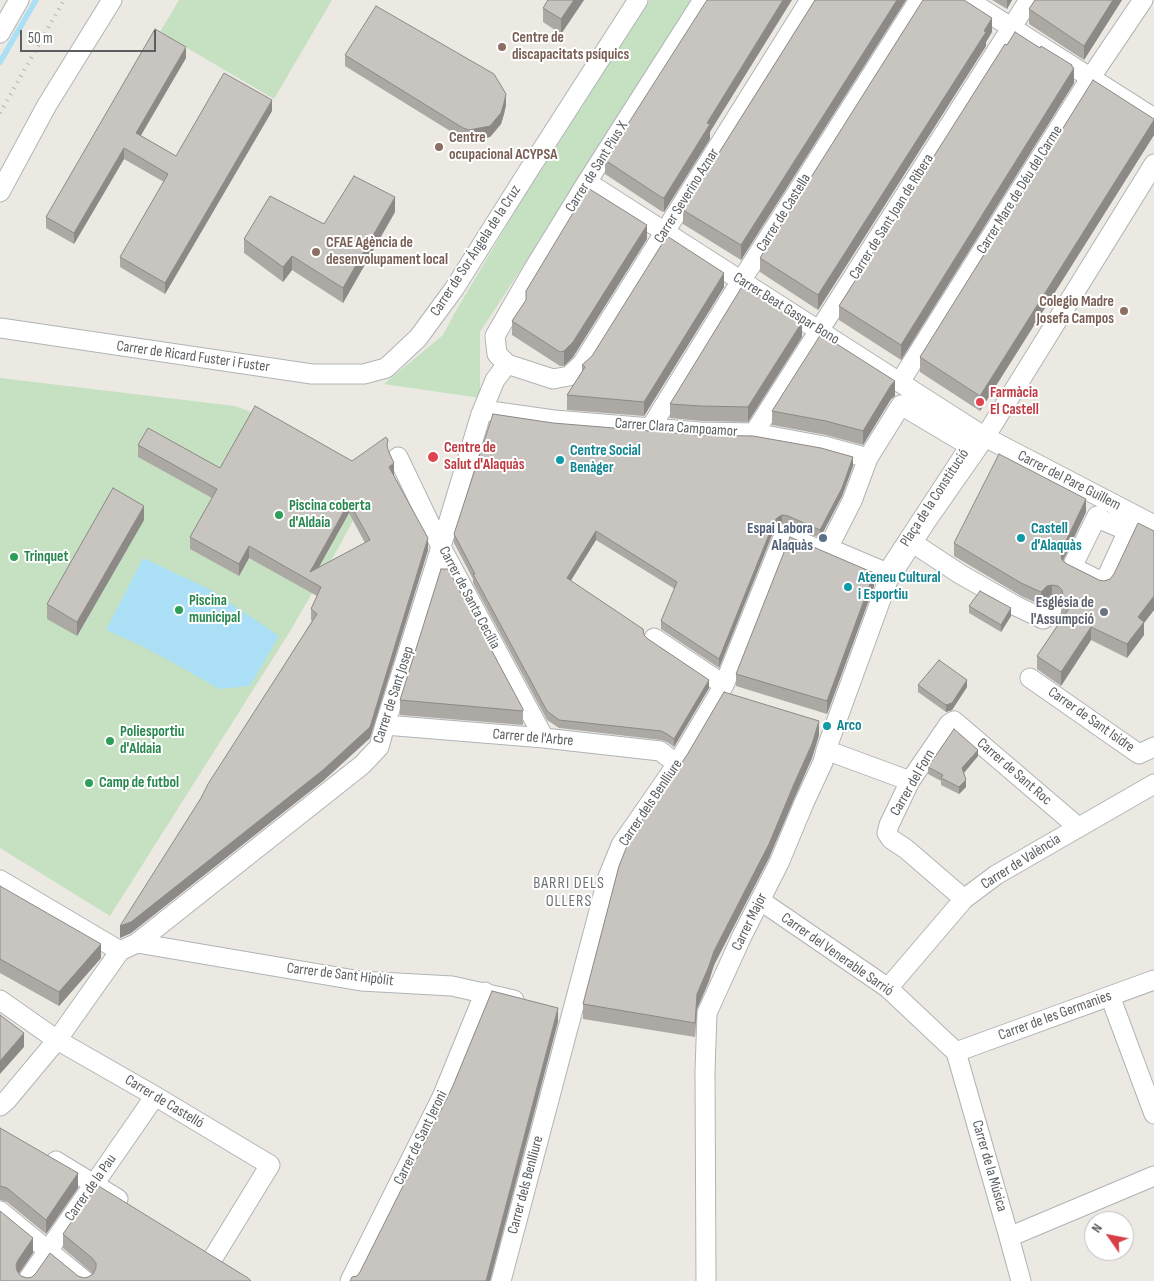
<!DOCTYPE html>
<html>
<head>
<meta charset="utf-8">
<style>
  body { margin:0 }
  #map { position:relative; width:1154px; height:1281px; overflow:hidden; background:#ece9e3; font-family:"Sofia Sans Condensed",sans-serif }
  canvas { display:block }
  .north { position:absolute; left:1084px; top:1211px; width:50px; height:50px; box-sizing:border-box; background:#fff; border:1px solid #bdbfc0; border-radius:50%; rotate:303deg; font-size:14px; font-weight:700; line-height:20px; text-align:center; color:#5b5f62 }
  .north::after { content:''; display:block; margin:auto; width:18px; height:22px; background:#d63f48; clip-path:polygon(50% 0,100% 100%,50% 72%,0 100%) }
  .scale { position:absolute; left:20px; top:30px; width:136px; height:22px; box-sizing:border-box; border:2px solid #5b5f62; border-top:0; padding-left:6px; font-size:15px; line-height:18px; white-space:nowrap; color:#5b5f62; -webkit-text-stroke:4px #fff; paint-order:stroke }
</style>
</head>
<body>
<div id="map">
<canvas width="1154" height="1281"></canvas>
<div class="north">N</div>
<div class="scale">50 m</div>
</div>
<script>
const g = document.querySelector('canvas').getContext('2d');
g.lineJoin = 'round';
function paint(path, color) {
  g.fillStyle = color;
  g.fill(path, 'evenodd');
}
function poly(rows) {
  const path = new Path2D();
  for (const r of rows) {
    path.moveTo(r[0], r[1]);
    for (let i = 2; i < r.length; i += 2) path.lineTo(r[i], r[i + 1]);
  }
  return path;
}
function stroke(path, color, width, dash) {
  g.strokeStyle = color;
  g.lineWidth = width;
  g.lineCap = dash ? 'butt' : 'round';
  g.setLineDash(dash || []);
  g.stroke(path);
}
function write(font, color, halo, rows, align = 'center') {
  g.font = font + ' "Sofia Sans Condensed",sans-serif';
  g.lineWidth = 4;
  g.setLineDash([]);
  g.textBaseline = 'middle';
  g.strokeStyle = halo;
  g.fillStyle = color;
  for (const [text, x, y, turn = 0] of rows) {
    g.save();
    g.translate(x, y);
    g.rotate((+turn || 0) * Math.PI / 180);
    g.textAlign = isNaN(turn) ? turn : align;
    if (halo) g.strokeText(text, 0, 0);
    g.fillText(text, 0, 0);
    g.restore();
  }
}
paint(poly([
  [179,0,332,0,274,99,160,32],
  [650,0,697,0,480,332,480,398,384,384,443,335,454,314,520,203],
  [0,378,235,406,259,415,372,486,336,552,289,633,110,916,0,848]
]), '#c6e1c2');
paint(poly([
  [143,558,211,590,279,636,250,686,219,689,179,666,142,646,106,630]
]), '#aadff6');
stroke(poly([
  [0,62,36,0]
]), '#aadff6', 5.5);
const minor = poly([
  [703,0,587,182,533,270,495,336,497,354,507,364,553,379,569,376,582,364,810,0],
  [968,0,1154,118],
  [0,33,19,0],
  [587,182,985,437,1154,525],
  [0,192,47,105,112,0],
  [0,328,312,374,364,374,386,368,418,338,454,289,527,173,638,0],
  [900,382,1091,77,1143,0],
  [901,405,970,446,887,573,828,548,852,501,868,458,901,405],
  [483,410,554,420,700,432,754,433,824,446,868,458],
  [651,427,741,281,919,0],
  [754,433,1029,0],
  [398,457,441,547,544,738],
  [1097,516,1102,520,1128,531,1104,583,1072,567,1097,516],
  [913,543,960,574,1016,606,1043,619,1047,617,1052,609],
  [654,638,724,685],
  [1030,678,1139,754,1154,747],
  [385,725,544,738,660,751,677,764],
  [826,750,910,781],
  [0,880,120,951],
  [964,899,906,849,891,839,887,833,889,825,910,781,949,724,954,721,1078,827],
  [761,901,888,988,956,1052],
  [137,943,361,981,452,986,514,1000],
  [888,988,964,899,996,875,1154,784],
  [1110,996,1154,1114],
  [0,1000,57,1040,155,1096,270,1165,213,1258],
  [956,1052,1009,1237,1021,1281],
  [956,1052,1154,980],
  [0,1106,7,1100,57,1040,120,951,137,943,362,765,379,747,385,725,441,547,481,414,495,380,507,364],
  [56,1161,118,1199],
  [0,1211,85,1281],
  [1009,1237,1154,1176],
  [27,1281,155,1096],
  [350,1281,442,1097,485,992],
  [501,1281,608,877,621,845,677,764,724,685,784,535,813,547],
  [706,1281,705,1071,707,1013,742,936,779,863,804,803,823,762,826,750,888,580,927,520,985,437,1154,164]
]);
stroke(minor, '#b0b4b7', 21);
stroke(minor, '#fff', 19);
stroke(poly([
  [0,113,64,0]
]), '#b1b2b2', 4, [1, 6]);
paint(poly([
  [584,0,561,34,543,22,543,8],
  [815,0,906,0,741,260,683,224,683,210],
  [992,0,1012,0,1007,9],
  [1035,0,1122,0,1084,60,1029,24,1029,9],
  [992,32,986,42,986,46,818,310,760,272,760,258],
  [1007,45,1040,48,1072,67,1074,83,901,360,839,320,839,306],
  [345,55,506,105,504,114,501,124,490,137,469,141,463,139,345,66],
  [186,58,140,135,176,156,272,111,165,294,120,267,120,257,164,182,124,159,74,244,46,228,46,217],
  [1154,119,1154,135,980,411,920,372,920,357],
  [710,132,710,139,664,212,661,211,605,174,605,160],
  [395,212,343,303,292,270,283,282,244,253,244,239],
  [647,239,573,357,564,366,560,366,512,335,512,321],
  [724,287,644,416,567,410,567,395,582,372,582,365],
  [802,337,748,422,701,421,670,418,670,404],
  [895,396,891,399,863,445,826,435,772,425,772,411],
  [138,445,220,468,352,461,388,451,394,475,393,475,428,550,370,738,323,781,131,933,120,938,201,798,312,621,311,620,311,609,317,596,249,558,239,576,190,549,190,537,212,498,138,457],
  [349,513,365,543,319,567],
  [853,466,842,496,820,538,788,525,782,524,777,526,774,530,719,668,661,629,661,621,675,589,596,540,570,581,644,635,648,639,709,688,674,747,667,742,661,740,559,728,547,720,473,583,473,579,454,543,454,534],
  [1086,512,1063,560,1067,564,1099,580,1104,581,1110,579,1154,531,1154,610,1144,623,1144,635,1127,658,1091,640,1061,686,1037,669,1037,656,1063,617,1061,616,1061,603,1058,599,1052,598,1047,599,1041,605,1021,596,954,556,954,543],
  [144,520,77,636,47,619,47,604],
  [874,586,827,714,736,686,736,674],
  [969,606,1011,616,1001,632,969,613],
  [918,685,967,687,952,710,946,712,918,692],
  [400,700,523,709,523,725,400,715],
  [819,735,812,758,794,799,769,858,714,965,709,981,697,1009,695,1037,583,1019,583,1004],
  [978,756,964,773,966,787,959,794,941,785,941,781,928,774,928,767],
  [0,886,101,958,59,1006,0,973],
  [0,1128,78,1188,46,1234,7,1202,0,1200],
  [63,1234,251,1281,0,1281,33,1253,19,1273,21,1276,27,1278,78,1276,84,1278,88,1277,93,1274,63,1248]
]), '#aca9a5');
paint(poly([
  [574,0,584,0,561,34,561,19],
  [783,0,792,0,710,132,710,139,664,212,664,198,707,123],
  [897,0,906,0,741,260,741,245],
  [1007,0,1012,0,1007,9],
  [1113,0,1122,0,1084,60,1084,46],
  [992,18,992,32,986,42,986,46,818,310,818,295],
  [186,47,186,58,136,144,136,133],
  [1072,65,1072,71,1074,68,1074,83,901,360,901,345],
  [506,94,506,105,504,114,501,124,490,137,469,141,469,130],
  [272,100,272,111,165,294,165,283],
  [1154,120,1154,135,980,411,980,396],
  [124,148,124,159,74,244,74,233],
  [395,197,395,212,343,303,343,288],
  [647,225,647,239,573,357,564,366,564,351],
  [292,256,292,270,283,282,283,267],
  [724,273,724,287,644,416,644,402],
  [802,322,802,337,748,422,748,407],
  [895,381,895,396,891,399,863,445,863,431,891,385],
  [853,457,853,466,842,496,820,538,820,530],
  [394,463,394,475,389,478,389,467],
  [1086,499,1086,512,1062,563,1061,555,1062,549],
  [349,502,349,513,311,581,310,572],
  [144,506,144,520,77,636,77,622],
  [782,515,782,524,777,526,774,530,719,668,719,659,774,522,777,518],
  [596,531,596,540,567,587,567,578],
  [428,538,428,550,370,738,323,781,131,933,120,938,120,926],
  [249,546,249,558,239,576,239,564],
  [874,573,874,586,827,714,827,701],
  [1052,585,1052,598,1047,599,1041,605,1041,592,1047,586],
  [1154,596,1154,610,1144,623,1144,635,1127,658,1127,644,1138,617],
  [1011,608,1011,616,1001,632,1001,625],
  [1091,627,1091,640,1061,686,1061,672],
  [709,680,709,688,674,747,674,739],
  [967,680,967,687,952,710,946,712,946,705],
  [819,721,819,735,812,758,794,799,769,858,714,965,709,981,697,1009,695,1037,697,994,714,951],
  [978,750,978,756,962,775,962,768],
  [966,780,966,787,959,794,959,787],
  [101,944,101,958,59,1006,59,992],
  [558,1008,558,1022,490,1281,486,1281],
  [24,1033,24,1047,0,1074,0,1061],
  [78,1173,78,1188,46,1234,46,1220],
  [33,1238,33,1253,18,1275,16,1265,18,1260]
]), '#8c8986');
const building = poly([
  [548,0,574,0,561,19,543,8,548,0],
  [707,0,783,0,707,123,710,124,664,198,661,197,605,160,707,0],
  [815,0,897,0,741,245,683,210,815,0],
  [923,0,964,0,992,18,984,31,986,32,818,295,760,258,923,0],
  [1035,0,1113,0,1084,46,1029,9,1035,0],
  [376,6,494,74,506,94,504,103,501,113,490,126,469,130,463,128,345,55,376,6],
  [155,29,186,47,136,133,176,156,224,73,272,100,165,283,120,257,168,174,124,148,74,233,46,217,155,29],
  [1015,32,1040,48,1041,46,1072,65,1072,67,1074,68,901,345,839,306,1005,44,1007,45,1015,32],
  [1093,80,1154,119,1154,120,980,396,920,357,1093,80],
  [354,176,395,197,343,288,292,256,283,267,244,239,270,196,324,224,354,176],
  [588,188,647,225,573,342,564,351,560,352,512,321,526,300,526,291,588,188],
  [667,236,724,273,644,402,567,395,585,367,582,365,592,356,667,236],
  [743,285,802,322,748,407,701,406,670,404,743,285],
  [821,334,895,381,891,385,863,431,826,421,772,411,821,334],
  [255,406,352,461,386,437,388,440,387,445,388,450,394,463,389,467,428,538,370,727,323,770,131,922,120,926,201,798,208,784,317,614,311,609,321,587,249,546,239,564,190,537,217,489,138,445,148,428,220,468,255,406],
  [349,502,370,540,310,572,349,502],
  [493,414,553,423,699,435,753,436,821,448,853,457,842,488,820,530,788,516,782,515,777,518,774,522,719,659,661,621,677,582,596,531,567,578,643,629,644,635,648,639,709,680,674,739,667,734,661,731,559,720,547,711,473,574,475,574,454,534,493,414],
  [999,454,1086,499,1062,549,1061,555,1062,560,1067,564,1099,580,1104,581,1110,579,1114,574,1138,523,1154,531,1154,596,1138,617,1144,622,1127,644,1091,627,1061,672,1037,656,1070,607,1061,602,1063,596,1062,590,1058,586,1052,585,1047,586,1041,592,1021,583,954,543,999,454],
  [113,488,144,506,77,622,47,604,113,488],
  [790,537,874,573,827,701,736,674,790,537],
  [441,569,448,569,523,709,523,711,400,700,441,569],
  [980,591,1011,608,1001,625,969,606,980,591],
  [939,660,967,680,952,703,946,705,918,685,939,660],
  [724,692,819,721,812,744,794,784,769,844,714,951,709,966,697,994,695,1023,583,1004,619,866,631,836,687,755,724,692],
  [954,729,978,750,962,768,966,780,959,787,941,778,943,775,928,767,954,729],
  [0,886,101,944,59,992,0,959,0,886],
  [492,991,558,1008,486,1281,350,1281,352,1277,357,1276,360,1272,452,1088,492,991],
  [0,1015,24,1033,0,1061,0,1015],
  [0,1128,78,1173,46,1220,7,1188,0,1186,0,1128],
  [97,1185,248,1278,251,1281,0,1281,0,1211,33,1238,18,1260,16,1265,17,1271,21,1276,27,1278,32,1277,36,1273,50,1253,78,1276,84,1278,88,1277,93,1274,96,1268,96,1263,92,1258,63,1234,97,1185]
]);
paint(building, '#c8c4c0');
stroke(building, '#8c8986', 1);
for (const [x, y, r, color] of [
  [502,47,5,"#8d6e63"],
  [439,147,5,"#8d6e63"],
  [316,252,5,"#8d6e63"],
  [1124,311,5,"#8d6e63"],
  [980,402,5,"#e0444e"],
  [433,457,6,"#e0444e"],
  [560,460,5,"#0f9aa8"],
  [279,515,5,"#2e9e5b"],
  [823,538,5,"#5c6f8a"],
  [1021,538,5,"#0f9aa8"],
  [14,557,5,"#2e9e5b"],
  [848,587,5,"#0f9aa8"],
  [179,610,5,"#2e9e5b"],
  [1104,612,5,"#6b7280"],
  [827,726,5,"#0f9aa8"],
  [110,741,5,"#2e9e5b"],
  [89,783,5,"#2e9e5b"]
]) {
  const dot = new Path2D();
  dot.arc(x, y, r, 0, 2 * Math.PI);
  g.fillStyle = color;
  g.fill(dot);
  stroke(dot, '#fff', 2);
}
write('bold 15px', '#785e54', '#fff', [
  ["Centre de",512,38],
  ["discapacitats psíquics",512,55],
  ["Centre",449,138],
  ["ocupacional ACYPSA",449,155],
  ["CFAE Agència de",326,243],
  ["desenvolupament local",326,260],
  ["Colegio Madre",1114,302,"right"],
  ["Josefa Campos",1114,319,"right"]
], 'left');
write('15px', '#5b5f62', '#fff', [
  ["Carrer de Sant Pius X",597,167,-58],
  ["Carrer Mare de Déu del Carme",1020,190,-58],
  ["Carrer Severino Aznar",687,196,-58],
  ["Carrer de Castella",784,213,-58],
  ["Carrer de Sant Joan de Ribera",892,217,-58],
  ["Carrer de Sor Ángela de la Cruz",476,251,-57],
  ["Carrer Beat Gaspar Bono",786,309,32],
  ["Carrer de Ricard Fuster i Fuster",193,357,8],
  ["Carrer Clara Campoamor",676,428,4],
  ["Carrer del Pare Guillem",1069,481,27],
  ["Plaça de la Constitució",935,498,-57],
  ["Carrer de Santa Cecília",469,598,62],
  ["Carrer de Sant Josep",394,695,-72],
  ["Carrer de Sant Isidre",1091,720,35],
  ["Carrer de l'Arbre",533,738,5],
  ["Carrer de Sant Roc",1014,772,41],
  ["Carrer del Forn",913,783,-60],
  ["Carrer dels Benlliure",651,803,-56],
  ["Carrer de València",1021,862,-32],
  ["Carrer Major",750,922,-64],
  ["Carrer del Venerable Sarrió",837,955,35],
  ["Carrer de Sant Hipòlit",340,975,7],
  ["Carrer de les Germanies",1055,1016,-20],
  ["Carrer de Castelló",164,1102,31],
  ["Carrer de Sant Jeroni",421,1138,-64],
  ["Carrer de la Música",989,1166,74],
  ["Carrer dels Benlliure",526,1185,-75],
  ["Carrer de la Pau",91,1188,-55]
]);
write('bold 15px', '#be3a42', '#fff', [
  ["Farmàcia",990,393],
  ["El Castell",990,410],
  ["Centre de",444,448],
  ["Salut d'Alaquàs",444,465]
], 'left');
write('bold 15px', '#0d838f', '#fff', [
  ["Centre Social",570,451],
  ["Benàger",570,468],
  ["Castell",1031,529],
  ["d'Alaquàs",1031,546],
  ["Ateneu Cultural",858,578],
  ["i Esportiu",858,595],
  ["Arco",837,726]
], 'left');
write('bold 15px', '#27864d', '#fff', [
  ["Piscina coberta",289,506],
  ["d'Aldaia",289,523],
  ["Trinquet",24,557],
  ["Piscina",189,601],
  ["municipal",189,618],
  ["Poliesportiu",120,732],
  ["d'Aldaia",120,749],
  ["Camp de futbol",99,783]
], 'left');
write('bold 15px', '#4e5e75', '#fff', [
  ["Espai Labora",813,529],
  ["Alaquàs",813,546]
], 'right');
write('bold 15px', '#5b616d', '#fff', [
  ["Església de",1094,603],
  ["l'Assumpció",1094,620]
], 'right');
g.letterSpacing = '1px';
write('16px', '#6c7174', '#fff', [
  ["BARRI DELS",569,884],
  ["OLLERS",569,902]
]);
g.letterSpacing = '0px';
</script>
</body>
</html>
